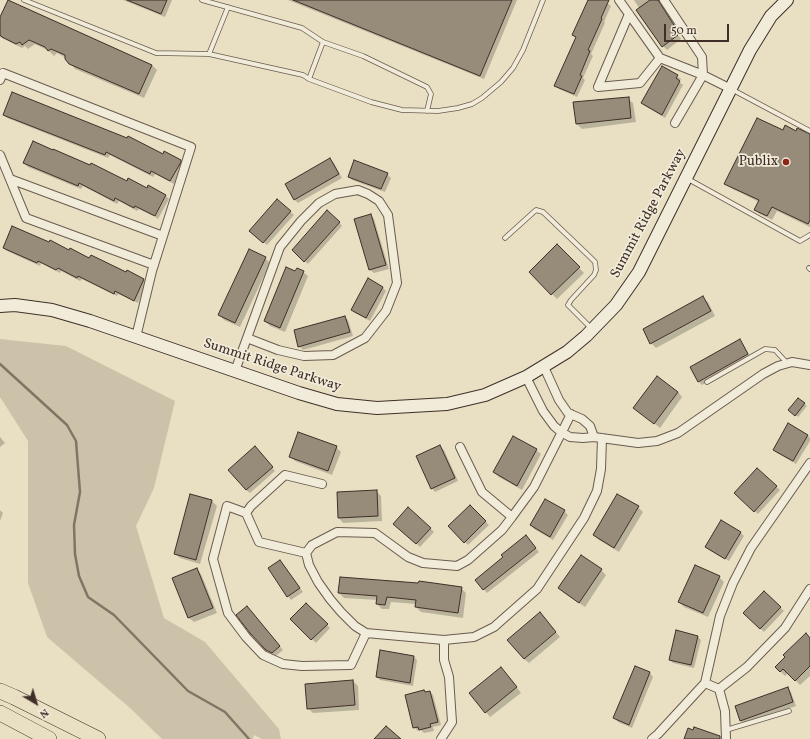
<!DOCTYPE html>
<html>
<head>
<meta charset="utf-8">
<style>
  body { margin:0 }
  #map { position:relative; width:810px; height:739px; overflow:hidden; background:#e9e0c4; font-family:Vollkorn,serif }
  canvas { display:block }
  .north { position:absolute; left:16px; top:683px; width:40px; height:40px; -webkit-text-stroke:3px #f1ebd9; paint-order:stroke; rotate:142deg; font-size:11px; font-weight:700; line-height:16px; text-align:center; color:#3f2f28 }
  .north::after { content:''; display:block; margin:auto; width:14px; height:18px; background:#3f2f28; clip-path:polygon(50% 0,100% 100%,50% 72%,0 100%) }
  .scale { position:absolute; left:664px; top:24px; width:65px; height:18px; box-sizing:border-box; border:2px solid #3f2f28; border-top:0; padding-left:5px; font-size:12px; line-height:14px; white-space:nowrap; color:#3f2f28; -webkit-text-stroke:3px #f1ebd9; paint-order:stroke }
</style>
</head>
<body>
<div id="map">
<canvas width="810" height="739"></canvas>
<div class="north">N</div>
<div class="scale">50 m</div>
</div>
<script>
const g = document.querySelector('canvas').getContext('2d');
g.lineJoin = 'round';
function paint(path, color) {
  g.fillStyle = color;
  g.fill(path, 'evenodd');
}
function poly(rows) {
  const path = new Path2D();
  for (const r of rows) {
    path.moveTo(r[0], r[1]);
    for (let i = 2; i < r.length; i += 2) path.lineTo(r[i], r[i + 1]);
  }
  return path;
}
function stroke(path, color, width, dash) {
  g.strokeStyle = color;
  g.lineWidth = width;
  g.lineCap = dash ? 'butt' : 'round';
  g.setLineDash(dash || []);
  g.stroke(path);
}
function write(font, color, halo, rows, align = 'center') {
  g.font = font + ' Vollkorn,serif';
  g.lineWidth = 3.5;
  g.setLineDash([]);
  g.textBaseline = 'middle';
  g.strokeStyle = halo;
  g.fillStyle = color;
  for (const [text, x, y, turn = 0] of rows) {
    g.save();
    g.translate(x, y);
    g.rotate((+turn || 0) * Math.PI / 180);
    g.textAlign = isNaN(turn) ? turn : align;
    if (halo) g.strokeText(text, 0, 0);
    g.fillText(text, 0, 0);
    g.restore();
  }
}
paint(poly([
  [0,339,66,346,175,401,154,488,136,526,164,618,205,642,279,729,281,739,262,739,254,735,253,739,162,739,130,708,47,637,28,583,28,441,0,397]
]), '#ccc2a9');
paint(poly([
  [123,0,172,0,165,17],
  [288,0,517,0,484,79],
  [589,0,603,0,611,6,604,22,605,23,591,54,593,56,583,78,585,80,577,97,559,89,555,85,576,38,573,35],
  [634,0,653,0,658,2,680,34,678,35,681,39,667,50,663,46],
  [0,19,152,65,157,70,144,98,75,69,66,58,57,53,54,56,49,51,35,44,28,49,25,46,22,48,0,37],
  [677,76,681,79,679,82,683,85,665,118,645,106,642,103],
  [628,99,633,103,636,122,582,129,577,124,574,103],
  [4,115,163,155,181,161,184,164,174,184,155,174,153,177,110,155,108,158,7,118],
  [783,132,796,132,810,135,810,227,777,211,772,220,760,214,755,210,759,202,731,188,726,183],
  [330,159,334,163,342,178,298,203,294,199],
  [24,163,147,189,164,195,153,216,139,209,137,211,119,201,117,204,83,186,81,189,28,167],
  [387,174,391,178,385,192,352,180,349,176],
  [166,196,169,199,158,219,155,217],
  [277,200,294,215,267,245,254,234],
  [371,215,374,219,389,269,374,273,370,270,355,220],
  [339,222,342,226,308,264,296,254],
  [557,245,584,273,557,299,530,272],
  [4,248,70,251,126,274,128,271,144,280,147,283,138,303,118,294,117,296,82,279,80,281,61,271,60,273,41,263,40,266,7,251],
  [265,258,270,263,240,327,224,320,219,315],
  [295,272,303,272,308,276,285,332,270,326,265,321],
  [368,280,383,288,386,291,370,321,355,313,352,310],
  [703,298,708,302,715,316,656,348,651,343],
  [345,317,348,320,353,336,303,350,299,346],
  [740,340,743,344,751,358,702,385,699,382,691,367],
  [678,392,682,397,660,428,634,408],
  [798,399,807,406,798,417,792,412],
  [808,436,810,438,810,441,796,464,777,453,774,450],
  [0,437,5,443,0,447],
  [440,446,444,450,458,481,435,492,432,488],
  [336,447,341,452,332,475,295,461,290,456],
  [536,450,541,454,522,490,499,477,494,472],
  [258,451,275,471,250,493,246,490],
  [757,469,780,490,758,514,739,497],
  [376,491,381,496,382,521,343,523,339,518],
  [212,501,217,506,200,564,180,558,175,554],
  [470,506,489,525,468,545,449,526],
  [638,507,643,512,619,552,599,540,594,535],
  [0,510,3,513,0,521],
  [564,511,568,515,553,540,534,529,531,525],
  [398,527,430,528,434,532,420,547],
  [740,532,744,536,729,561,710,550,707,547],
  [529,540,539,552,487,593,476,580],
  [280,561,303,592,291,600,288,596],
  [197,569,201,574,217,613,194,622,189,618],
  [601,570,606,575,585,607,564,593,560,588],
  [719,577,724,582,708,617,684,607,679,602],
  [461,588,466,593,463,618,421,612,416,607,416,604,391,602,389,609,382,609,377,604,378,600,344,598,339,593],
  [764,592,784,611,764,632,744,613],
  [306,604,330,628,316,643,291,619],
  [251,611,283,650,276,656,271,654,251,633],
  [545,619,560,637,529,663,524,659],
  [677,631,698,637,701,640,694,668,673,663,670,660],
  [806,634,810,638,810,676,800,685,788,673,785,676,776,667],
  [414,657,417,660,413,686,380,680,377,677],
  [635,667,650,673,653,677,632,728,618,722,614,718],
  [506,673,521,693,490,717,486,712],
  [353,681,358,686,359,710,313,713,308,708],
  [787,688,791,692,796,706,745,724,741,721,736,707],
  [430,692,433,695,441,725,433,727,434,731,424,733,421,730,418,731,414,727,426,693]
]), '#0003');
stroke(poly([
  [0,364,67,425,76,441,80,492,74,525,75,554,79,576,88,597,114,615,188,691,225,712,249,739]
]), '#827566', 2.5);
const building = poly([
  [8,0,152,65,139,94,69,64,65,59,65,55,51,49,48,51,45,47,29,40,22,45,20,42,16,44,2,37,0,35,0,17,8,0],
  [127,0,167,0,161,14,127,0],
  [293,0,512,0,480,76,293,0],
  [588,0,609,0,601,18,602,19,588,50,590,51,580,75,582,76,574,94,554,86,576,37,572,35,588,0],
  [650,0,658,0,677,30,675,32,678,35,662,47,636,10,650,0],
  [662,66,678,75,676,78,680,81,662,115,641,103,662,66],
  [12,92,127,138,128,136,163,154,164,151,181,160,181,162,170,181,151,171,150,174,106,152,105,155,3,115,12,92],
  [629,97,631,118,576,124,573,102,629,97],
  [757,118,783,130,785,125,796,131,797,128,810,134,810,220,808,224,772,207,767,216,754,210,759,200,724,184,757,118],
  [33,141,53,150,53,149,90,165,91,163,127,181,128,178,147,188,148,185,166,195,155,216,135,206,134,208,115,198,114,201,79,183,78,186,23,163,33,141],
  [330,158,339,174,294,200,285,184,330,158],
  [354,160,388,173,381,189,348,177,354,160],
  [277,199,291,211,263,243,249,231,277,199],
  [327,210,340,222,304,262,292,250,327,210],
  [371,214,386,265,369,270,354,219,371,214],
  [12,226,49,242,50,240,69,250,70,248,89,258,91,255,126,272,127,270,144,279,134,301,115,291,114,294,78,276,77,278,58,268,56,270,38,261,37,263,3,248,12,226],
  [557,244,580,267,551,295,529,272,557,244],
  [249,249,266,257,235,323,218,315,249,249],
  [286,267,295,271,297,268,304,271,280,328,264,321,286,267],
  [368,278,383,287,366,318,351,310,368,278],
  [703,296,711,311,650,344,643,329,703,296],
  [345,316,350,332,298,347,294,330,345,316],
  [740,339,748,354,698,382,690,367,740,339],
  [657,376,678,392,654,424,633,408,657,376],
  [798,398,805,403,795,416,788,410,798,398],
  [788,423,808,435,793,461,773,450,788,423],
  [298,432,337,446,328,471,289,457,298,432],
  [513,436,537,449,517,486,493,472,513,436],
  [440,445,455,478,431,489,416,456,440,445],
  [255,446,273,467,246,490,228,470,255,446],
  [757,468,777,486,754,512,734,493,757,468],
  [377,490,378,516,338,518,337,492,377,490],
  [190,494,212,500,196,560,174,554,190,494],
  [617,494,639,506,614,548,593,535,617,494],
  [545,499,565,510,550,537,530,525,545,499],
  [470,505,486,521,464,543,448,526,470,505],
  [408,507,431,528,416,544,393,524,408,507],
  [721,520,741,532,725,559,705,547,721,520],
  [526,535,536,548,483,590,475,580,503,557,501,555,526,535],
  [581,555,602,569,579,603,558,588,581,555],
  [280,560,300,588,287,597,268,568,280,560],
  [695,565,720,576,703,613,678,602,695,565],
  [197,568,213,608,188,618,172,578,197,568],
  [340,577,418,583,419,581,462,587,458,613,415,607,416,600,387,597,385,605,376,604,377,596,338,593,340,577],
  [764,591,781,607,760,629,743,613,764,591],
  [306,603,328,624,311,640,290,619,306,603],
  [247,606,280,646,272,653,266,650,250,633,236,615,247,606],
  [540,612,556,632,524,659,507,640,540,612],
  [676,630,698,636,691,665,669,660,676,630],
  [806,633,810,638,810,666,795,681,783,669,780,672,775,667,785,657,783,655,806,633],
  [380,650,414,656,410,683,376,677,380,650],
  [635,666,650,672,629,725,613,718,635,666],
  [501,667,517,687,485,713,469,693,501,667],
  [353,680,355,705,307,709,305,684,353,680],
  [788,687,793,702,740,721,735,706,788,687],
  [424,690,425,692,430,691,438,722,430,724,431,727,419,730,418,727,413,728,405,695,424,690],
  [386,726,401,739,374,739,386,726],
  [694,727,720,736,720,739,684,739,688,728,693,730,694,727]
]);
paint(building, '#978b79');
stroke(building, '#3f2f28', 1);
const lane = poly([
  [24,0,156,53,209,54,303,75,309,79,371,102,402,110,438,111,458,108,472,104,482,98,501,82,513,68,523,50,543,0],
  [202,0,302,28,323,42,363,56,427,87,431,94,427,111],
  [209,54,228,7],
  [309,79,323,42],
  [733,90,810,131],
  [688,179,800,241,810,235],
  [505,238,536,210,543,212,589,256,595,262,596,270,594,275,571,300,568,305,591,328],
  [809,268,810,269],
  [707,382,765,349,775,350,787,363],
  [726,730,789,711]
]);
const street = poly([
  [619,0,660,58,703,75,675,123],
  [664,0,702,57,703,75,731,89],
  [629,14,598,87,640,83,660,58],
  [0,80,3,73,191,147,152,271,136,337],
  [0,155,26,218,154,265],
  [10,179,163,236],
  [544,367,559,400,568,413,582,419,590,426,594,437],
  [235,371,280,247,301,221,319,203,335,194,358,190,368,194,379,201,388,215,397,283,386,311,365,338,333,355,304,356,278,350,247,338],
  [526,377,543,411,554,426,561,432,570,437,583,438,594,437,638,443,657,441,678,433,763,374,778,366,792,362,810,365],
  [460,447,482,492,512,517],
  [246,513,251,506,285,475,322,484],
  [306,553,309,565,318,582,330,599,341,612,355,626,366,633,444,640,474,637,494,627,537,589,584,518,597,491,601,469,602,438],
  [366,633,351,665,302,666,283,664,263,655,246,637,228,613,213,559,227,506,246,513,259,542,306,553,312,545,337,532,375,533,408,557,423,563,457,566,468,560,502,530,512,517,534,487,571,414],
  [705,683,719,689,725,711,726,739],
  [719,689,747,667,785,628,810,589],
  [441,739,452,722,449,677,444,660,444,640],
  [652,739,658,734,705,683,720,616,733,583,751,548,810,463]
]);
const secondary = poly([
  [0,306,15,305,52,310,90,321,299,393,337,404,377,408,447,404,485,395,526,377,567,352,586,336,616,305,639,272,750,50,771,16,787,0]
]);
const highway = poly([
  [0,691,14,697,98,739],
  [0,713,49,739]
]);
stroke(lane, '#6a5b4f', 5.5);
stroke(street, '#6a5b4f', 10);
stroke(secondary, '#3f2f28', 14);
stroke(highway, '#3f2f28', 16);
stroke(lane, '#f1ebd9', 4);
stroke(street, '#f1ebd9', 8);
stroke(secondary, '#f1ebd9', 12);
stroke(highway, '#e9e0c4', 15);
for (const [x, y, r, color] of [
  [786,162,4,"#8f2418"]
]) {
  const dot = new Path2D();
  dot.arc(x, y, r, 0, 2 * Math.PI);
  g.fillStyle = color;
  g.fill(dot);
  stroke(dot, '#f1ebd9', 1.5);
}
write('14px', '#3f2f28', '#f1ebd9', [
  ["Publix",778,162]
], 'right');
write('14px', '#3f2f28', '#f1ebd9', [
  ["Summit Ridge Parkway",649,214,-62],
  ["Summit Ridge Parkway",272,366,18]
]);
</script>
</body>
</html>
